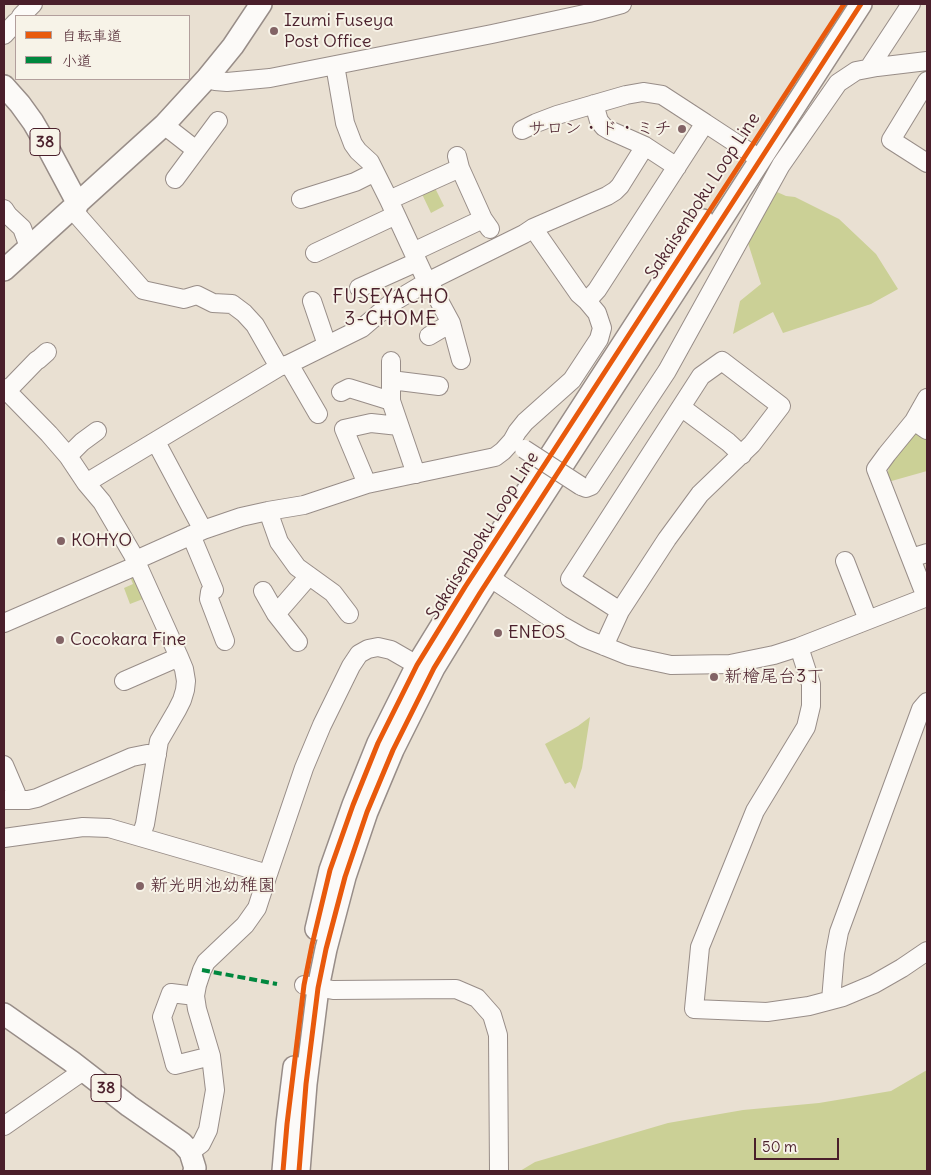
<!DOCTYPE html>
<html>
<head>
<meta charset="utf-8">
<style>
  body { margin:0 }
  #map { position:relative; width:931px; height:1175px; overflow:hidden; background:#e9e0d2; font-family:Delius,"Klee One",sans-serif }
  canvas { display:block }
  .frame { position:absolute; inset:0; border:5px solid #4a1f2b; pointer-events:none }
  .legend { position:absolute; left:15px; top:15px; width:175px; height:65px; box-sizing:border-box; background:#f7f3e8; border:1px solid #b29e9c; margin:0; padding:6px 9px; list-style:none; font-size:15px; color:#4a1f2b }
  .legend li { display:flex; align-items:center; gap:10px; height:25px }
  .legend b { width:25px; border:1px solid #b29e9c }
  .scale { position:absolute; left:754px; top:1138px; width:85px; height:22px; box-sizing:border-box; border:2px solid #4a1f2b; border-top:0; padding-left:6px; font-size:15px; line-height:18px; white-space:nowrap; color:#4a1f2b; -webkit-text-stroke:4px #f7f3e8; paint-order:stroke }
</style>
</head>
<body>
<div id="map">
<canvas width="931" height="1175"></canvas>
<div class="frame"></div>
<ul class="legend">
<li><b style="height:6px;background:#e8590c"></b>自転車道</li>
<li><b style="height:6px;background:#00873e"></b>小道</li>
</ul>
<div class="scale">50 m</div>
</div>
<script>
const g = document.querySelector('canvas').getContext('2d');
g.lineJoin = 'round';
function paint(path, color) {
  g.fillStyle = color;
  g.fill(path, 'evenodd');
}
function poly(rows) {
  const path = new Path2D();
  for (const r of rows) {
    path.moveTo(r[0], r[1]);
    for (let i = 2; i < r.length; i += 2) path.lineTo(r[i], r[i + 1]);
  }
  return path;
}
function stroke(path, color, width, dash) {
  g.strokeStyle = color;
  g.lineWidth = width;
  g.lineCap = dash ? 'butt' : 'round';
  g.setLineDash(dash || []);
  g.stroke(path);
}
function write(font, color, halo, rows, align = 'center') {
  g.font = font + ' Delius,"Klee One",sans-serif';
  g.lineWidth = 4;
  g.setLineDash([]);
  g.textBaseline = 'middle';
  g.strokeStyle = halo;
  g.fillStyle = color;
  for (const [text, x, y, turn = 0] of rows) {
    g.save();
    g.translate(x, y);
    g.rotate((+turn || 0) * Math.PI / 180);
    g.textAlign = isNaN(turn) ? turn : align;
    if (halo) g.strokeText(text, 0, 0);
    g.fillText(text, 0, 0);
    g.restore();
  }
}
paint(poly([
  [434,186,444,206,431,213,421,192],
  [777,192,786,196,795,197,839,219,876,254,898,289,871,304,783,333,773,312,733,334,740,301,761,284,748,243],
  [915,432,927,437,927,471,888,482,888,472,890,461],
  [132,572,148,597,130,604,124,588,133,584,130,577],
  [590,717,582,768,575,789,570,782,565,784,545,744,578,726],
  [927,1070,927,1171,520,1171,535,1162,668,1123,743,1110,819,1103,891,1091]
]), '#cbd096');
const minor = poly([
  [21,16,33,4],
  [4,35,16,22],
  [335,65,345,123,353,144,358,151,370,162,389,200,427,282,431,286,451,323,461,360],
  [869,68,911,4],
  [207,78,215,81,227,82,270,78,492,34,589,13,622,4],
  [927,81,891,140,927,163],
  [594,104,599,121,604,127,609,130,645,146],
  [164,125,196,150],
  [522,130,536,123,557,115,626,95,643,92,662,95,705,123],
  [457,156,460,168,483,219,490,229],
  [175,179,218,121],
  [301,199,355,182,375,172],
  [389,200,460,168],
  [4,209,8,215,22,228,29,247],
  [72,209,143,290,184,299,197,295,213,303,232,304,244,313,255,325,279,367],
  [533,228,579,294,587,301],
  [413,252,483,219],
  [315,253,396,215],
  [359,288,417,262],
  [312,301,327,345],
  [429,336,451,323],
  [391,361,391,401,416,474],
  [289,364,318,414],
  [391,380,439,386],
  [4,388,49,434,68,456,86,483,102,502,133,555,179,657,184,669,186,681,185,690,182,700,177,710,159,741,145,824,141,836],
  [7,391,37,360,38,360,47,352],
  [341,392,349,388,391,401],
  [681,407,728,442,742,455],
  [914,421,927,430],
  [156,442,203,530],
  [68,456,82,442,97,431],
  [86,483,279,367,289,364,362,328,390,304,427,282,524,234,533,228,607,196,615,191,620,186,645,146,677,167],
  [367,484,344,429,371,423,399,426],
  [581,486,586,488,591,486,667,371,781,165,838,83,856,71,877,67,927,61],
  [268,511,279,542,297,567,333,593,349,614],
  [191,535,214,590,210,592,209,599,225,641],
  [911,558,927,553],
  [136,560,203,530,241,517,268,511,304,505,367,484,495,457,503,451,512,441,517,432,525,422,572,380,599,339,602,328,597,313,587,301,597,290,705,123,760,159],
  [845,561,868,620],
  [480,571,561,625,584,638,629,656,671,665,730,664,774,655,799,647,927,597],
  [263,591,276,614,298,642],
  [926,597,876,469,887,454,914,421,927,398],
  [276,614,309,576],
  [4,623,138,565],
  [604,646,620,611,667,539,700,494,752,444,781,406,722,361,701,376,570,579,620,611],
  [799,647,811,684,811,706,806,727,755,811,700,947,694,1009,767,1012,809,1006,843,997,874,984,902,968,927,951],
  [124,681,179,657],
  [4,765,16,793,16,800],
  [4,800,28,800,37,798,132,757,147,754,157,755],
  [4,838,83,827,109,828,268,874,304,768,322,725,351,666,359,654,368,649,378,647,391,650,417,665],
  [304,985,333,990,456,989,477,998,492,1015,498,1035,499,1171],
  [195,996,171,993,162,1017,175,1065,211,1056],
  [831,1000,835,953,839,932,921,709,927,702],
  [4,1126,83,1071],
  [190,1152,201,1144,208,1130,215,1090,211,1056,197,1009,195,996,197,985,202,970,206,962,245,925,257,908,268,874]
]);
const major = poly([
  [4,86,20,104,33,122,47,146,78,204],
  [4,270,164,125,207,78,233,46,261,4],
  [316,929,330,870,353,805,378,743,417,665,465,587,703,220],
  [4,1014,71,1061,129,1106,182,1143,190,1152,195,1168,194,1171],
  [283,1171,287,1124,294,1067],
  [299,1171,306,1084,318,988,326,949,345,877,367,812,393,750,434,668,480,593,861,4]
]);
stroke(minor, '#988d88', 20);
stroke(major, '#988d88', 24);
stroke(minor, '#fcfaf8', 18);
stroke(major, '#fcfaf8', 21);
const minorBridge = poly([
  [524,449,581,486]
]);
stroke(minorBridge, '#988d88', 20, []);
stroke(minorBridge, '#fcfaf8', 18);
stroke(poly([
  [202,970,277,984]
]), '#00873e', 4, [8, 4]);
stroke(poly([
  [283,1171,287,1124,304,985,312,945,330,870,353,805,378,743,417,665,465,587,844,4],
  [299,1171,306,1084,318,988,326,949,345,877,367,812,393,750,434,668,480,593,861,4]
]), '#e8590c', 5);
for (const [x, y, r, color] of [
  [274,31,5,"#826365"],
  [682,129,5,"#826365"],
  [61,541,5,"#826365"],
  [498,633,5,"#826365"],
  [60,640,5,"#826365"],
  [714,677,5,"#826365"],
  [140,886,5,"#826365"]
]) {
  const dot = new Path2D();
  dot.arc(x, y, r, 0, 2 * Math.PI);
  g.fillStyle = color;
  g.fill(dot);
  stroke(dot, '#f7f3e8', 2);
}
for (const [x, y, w] of [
  [45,142,30],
  [106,1088,30]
]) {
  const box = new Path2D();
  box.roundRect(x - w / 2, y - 13.5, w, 27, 4);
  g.fillStyle = '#f7f3e8';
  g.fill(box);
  stroke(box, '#4a1f2b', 1);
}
write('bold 16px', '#4a1f2b', null, [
  ["38",45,142],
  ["38",106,1088]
]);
write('18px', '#4a1f2b', '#f7f3e8', [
  ["Izumi Fuseya",284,21],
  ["Post Office",284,42],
  ["サロン・ド・ミチ",672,129,"right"],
  ["KOHYO",71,541],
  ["ENEOS",508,633],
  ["Cocokara Fine",70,640],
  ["新檜尾台3丁",724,677],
  ["新光明池幼稚園",150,886]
], 'left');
write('18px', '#4a1f2b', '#f7f3e8', [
  ["Sakaisenboku Loop Line",703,196,-57],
  ["Sakaisenboku Loop Line",483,536,-58]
]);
g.letterSpacing = '1px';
write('19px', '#4a1f2b', '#f7f3e8', [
  ["FUSEYACHO",391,298],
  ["3-CHOME",391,320]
]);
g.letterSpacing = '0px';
</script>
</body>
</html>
